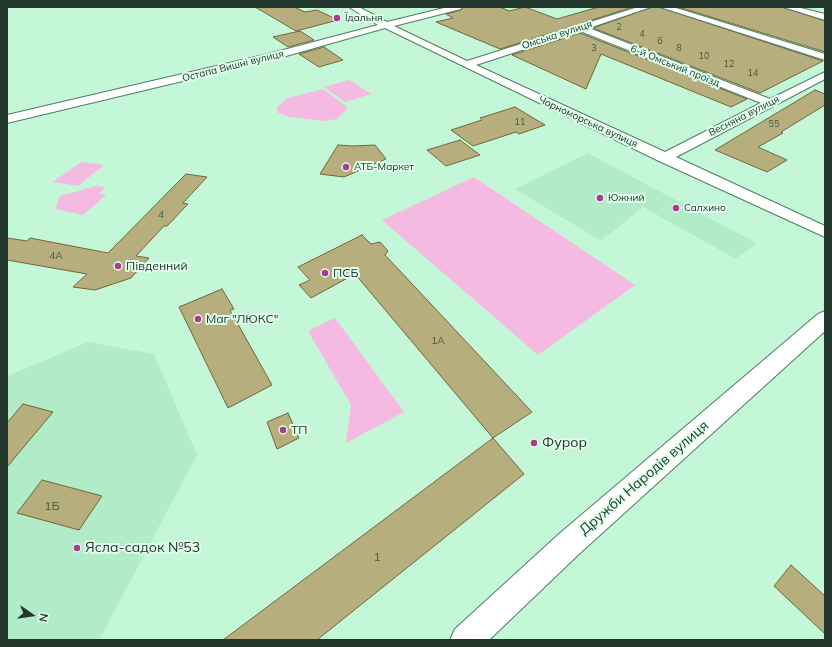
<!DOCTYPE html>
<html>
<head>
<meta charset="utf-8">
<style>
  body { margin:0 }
  #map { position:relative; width:832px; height:647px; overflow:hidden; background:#c4f6d8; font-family:Mulish,sans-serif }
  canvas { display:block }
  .frame { position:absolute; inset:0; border:8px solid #23372c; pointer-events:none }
  .north { position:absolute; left:12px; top:595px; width:40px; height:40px; -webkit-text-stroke:3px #e0feec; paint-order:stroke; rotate:103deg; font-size:11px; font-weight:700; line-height:16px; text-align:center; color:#23372c }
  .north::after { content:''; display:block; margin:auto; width:14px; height:18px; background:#23372c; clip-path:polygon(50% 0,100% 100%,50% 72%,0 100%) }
</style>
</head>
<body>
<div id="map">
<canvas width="832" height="647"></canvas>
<div class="frame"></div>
<div class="north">N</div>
</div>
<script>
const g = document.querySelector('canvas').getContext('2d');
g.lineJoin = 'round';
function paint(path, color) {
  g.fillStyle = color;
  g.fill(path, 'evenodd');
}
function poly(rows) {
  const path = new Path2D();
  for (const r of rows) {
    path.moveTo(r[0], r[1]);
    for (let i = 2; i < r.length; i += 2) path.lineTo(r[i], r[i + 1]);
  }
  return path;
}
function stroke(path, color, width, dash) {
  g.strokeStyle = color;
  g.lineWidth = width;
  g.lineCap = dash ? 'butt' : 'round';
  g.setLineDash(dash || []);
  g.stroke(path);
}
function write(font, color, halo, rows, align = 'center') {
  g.font = font + ' Mulish,sans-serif';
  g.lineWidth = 4;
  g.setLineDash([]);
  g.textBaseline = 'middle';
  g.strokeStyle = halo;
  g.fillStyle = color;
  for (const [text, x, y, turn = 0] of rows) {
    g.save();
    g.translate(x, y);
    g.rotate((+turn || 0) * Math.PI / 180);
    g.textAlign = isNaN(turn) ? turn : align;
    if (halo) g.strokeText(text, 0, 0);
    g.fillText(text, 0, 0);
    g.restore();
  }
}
paint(poly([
  [588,153,756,243,736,259,643,207,601,241,515,189],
  [88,342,154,354,197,455,99,640,7,640,7,376]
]), '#b1ebc8');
paint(poly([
  [349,80,371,94,345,102,324,87],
  [323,89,348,108,337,119,324,121,290,117,278,113,277,107,288,98],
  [81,162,104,165,78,186,53,182],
  [474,177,635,285,538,355,382,220],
  [96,186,106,187,99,193,106,195,83,215,55,209,60,196],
  [335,318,404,412,346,443,351,405,308,331]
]), '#f5bae2');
const building = poly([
  [255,7,294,7,305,12,317,10,338,20,296,31,255,7],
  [463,7,500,7,509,11,525,7,557,19,599,7,633,7,500,49,436,22,453,18,446,14,461,10,463,7],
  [652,7,659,7,823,61,760,93,593,28,652,7],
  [678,7,782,7,825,21,825,52,678,7],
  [300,31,314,40,288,47,273,37,300,31],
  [580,33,747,99,731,107,601,54,586,89,512,55,580,33],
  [324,47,343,60,319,67,299,54,324,47],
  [815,90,825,94,825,105,781,132,783,133,758,147,787,160,767,172,715,150,815,90],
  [515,107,545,125,519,134,516,132,473,146,451,130,482,120,480,118,515,107],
  [460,140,480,155,446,166,427,150,460,140],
  [338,145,353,146,375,145,386,159,344,177,320,174,338,145],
  [186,174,207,177,183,203,188,204,167,226,164,226,136,256,149,258,131,278,95,290,73,287,87,274,7,260,7,238,27,241,30,238,108,253,186,174],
  [362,235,371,244,380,242,388,251,385,255,532,412,493,438,355,274,311,298,299,285,310,280,298,267,362,235],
  [222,289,234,309,230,310,272,385,228,408,179,307,222,289],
  [23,404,53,412,7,467,7,423,23,404],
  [288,413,299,438,277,449,267,422,288,413],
  [493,438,524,474,317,640,223,640,493,438],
  [42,480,102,496,79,530,17,513,42,480],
  [791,565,825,596,825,634,774,586,791,565]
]);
paint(building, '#b7ae7e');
stroke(building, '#6f6638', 1);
const minor = poly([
  [349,7,359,7,387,22,448,7,462,7,461,9,394,26,467,61,638,7,651,7,589,28,770,99,825,72,825,79,676,157,825,226,825,237,659,161,385,28,279,58,7,123,7,115,272,53,378,25,349,7],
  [580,31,761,103,665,152,476,65,580,31],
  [660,7,673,7,825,54,825,60,660,7],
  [783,7,797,7,825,14,825,20,783,7],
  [825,311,825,331,579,554,489,640,450,640,455,629,559,534,818,314,825,311]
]);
stroke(minor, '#4f7e63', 2);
paint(minor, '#fff');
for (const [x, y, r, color] of [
  [337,18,4,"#ad3891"],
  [346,167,4,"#ad3891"],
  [600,198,4,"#ad3891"],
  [676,208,4,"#ad3891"],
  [118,266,4,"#ad3891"],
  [325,273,4,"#ad3891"],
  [198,319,4,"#ad3891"],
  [283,430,4,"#ad3891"],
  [534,443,4,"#ad3891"],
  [77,548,4,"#ad3891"]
]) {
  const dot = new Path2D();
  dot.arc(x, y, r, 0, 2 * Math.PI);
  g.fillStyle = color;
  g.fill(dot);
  stroke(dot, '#e0feec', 1.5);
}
write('9px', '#485540', null, [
  ["2",619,27],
  ["4",642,34],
  ["6",660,41],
  ["3",594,48],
  ["8",679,48],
  ["10",704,56],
  ["12",729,64],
  ["14",753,73],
  ["11",520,122],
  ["55",774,124]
]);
write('10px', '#23372c', '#e0feec', [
  ["Їдальня",345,18],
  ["АТБ-Маркет",354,167],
  ["Южний",608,198],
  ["Салхино",684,208]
], 'left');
write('10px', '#23372c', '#e0feec', [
  ["Омська вулиця",557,35,-18],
  ["Остапа Вишні вулиця",233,66,-14],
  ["6-й Омський проїзд",675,66,22],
  ["Весняна вулиця",744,116,-27],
  ["Чорноморська вулиця",588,122,25]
]);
write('10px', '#485540', null, [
  ["4",161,215],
  ["4А",56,256],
  ["1А",438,341]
]);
write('12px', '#23372c', '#e0feec', [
  ["Південний",126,266],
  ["ПСБ",333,273],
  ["Маг \"ЛЮКС\"",206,319],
  ["ТП",291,430]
], 'left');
write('12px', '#485540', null, [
  ["1Б",52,506],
  ["1",377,557]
]);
write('14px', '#23372c', '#e0feec', [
  ["Фурор",542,443],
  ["Ясла-садок №53",85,548]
], 'left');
write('14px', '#23372c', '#e0feec', [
  ["Дружби Народів вулиця",644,478,-41]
]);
</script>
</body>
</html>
